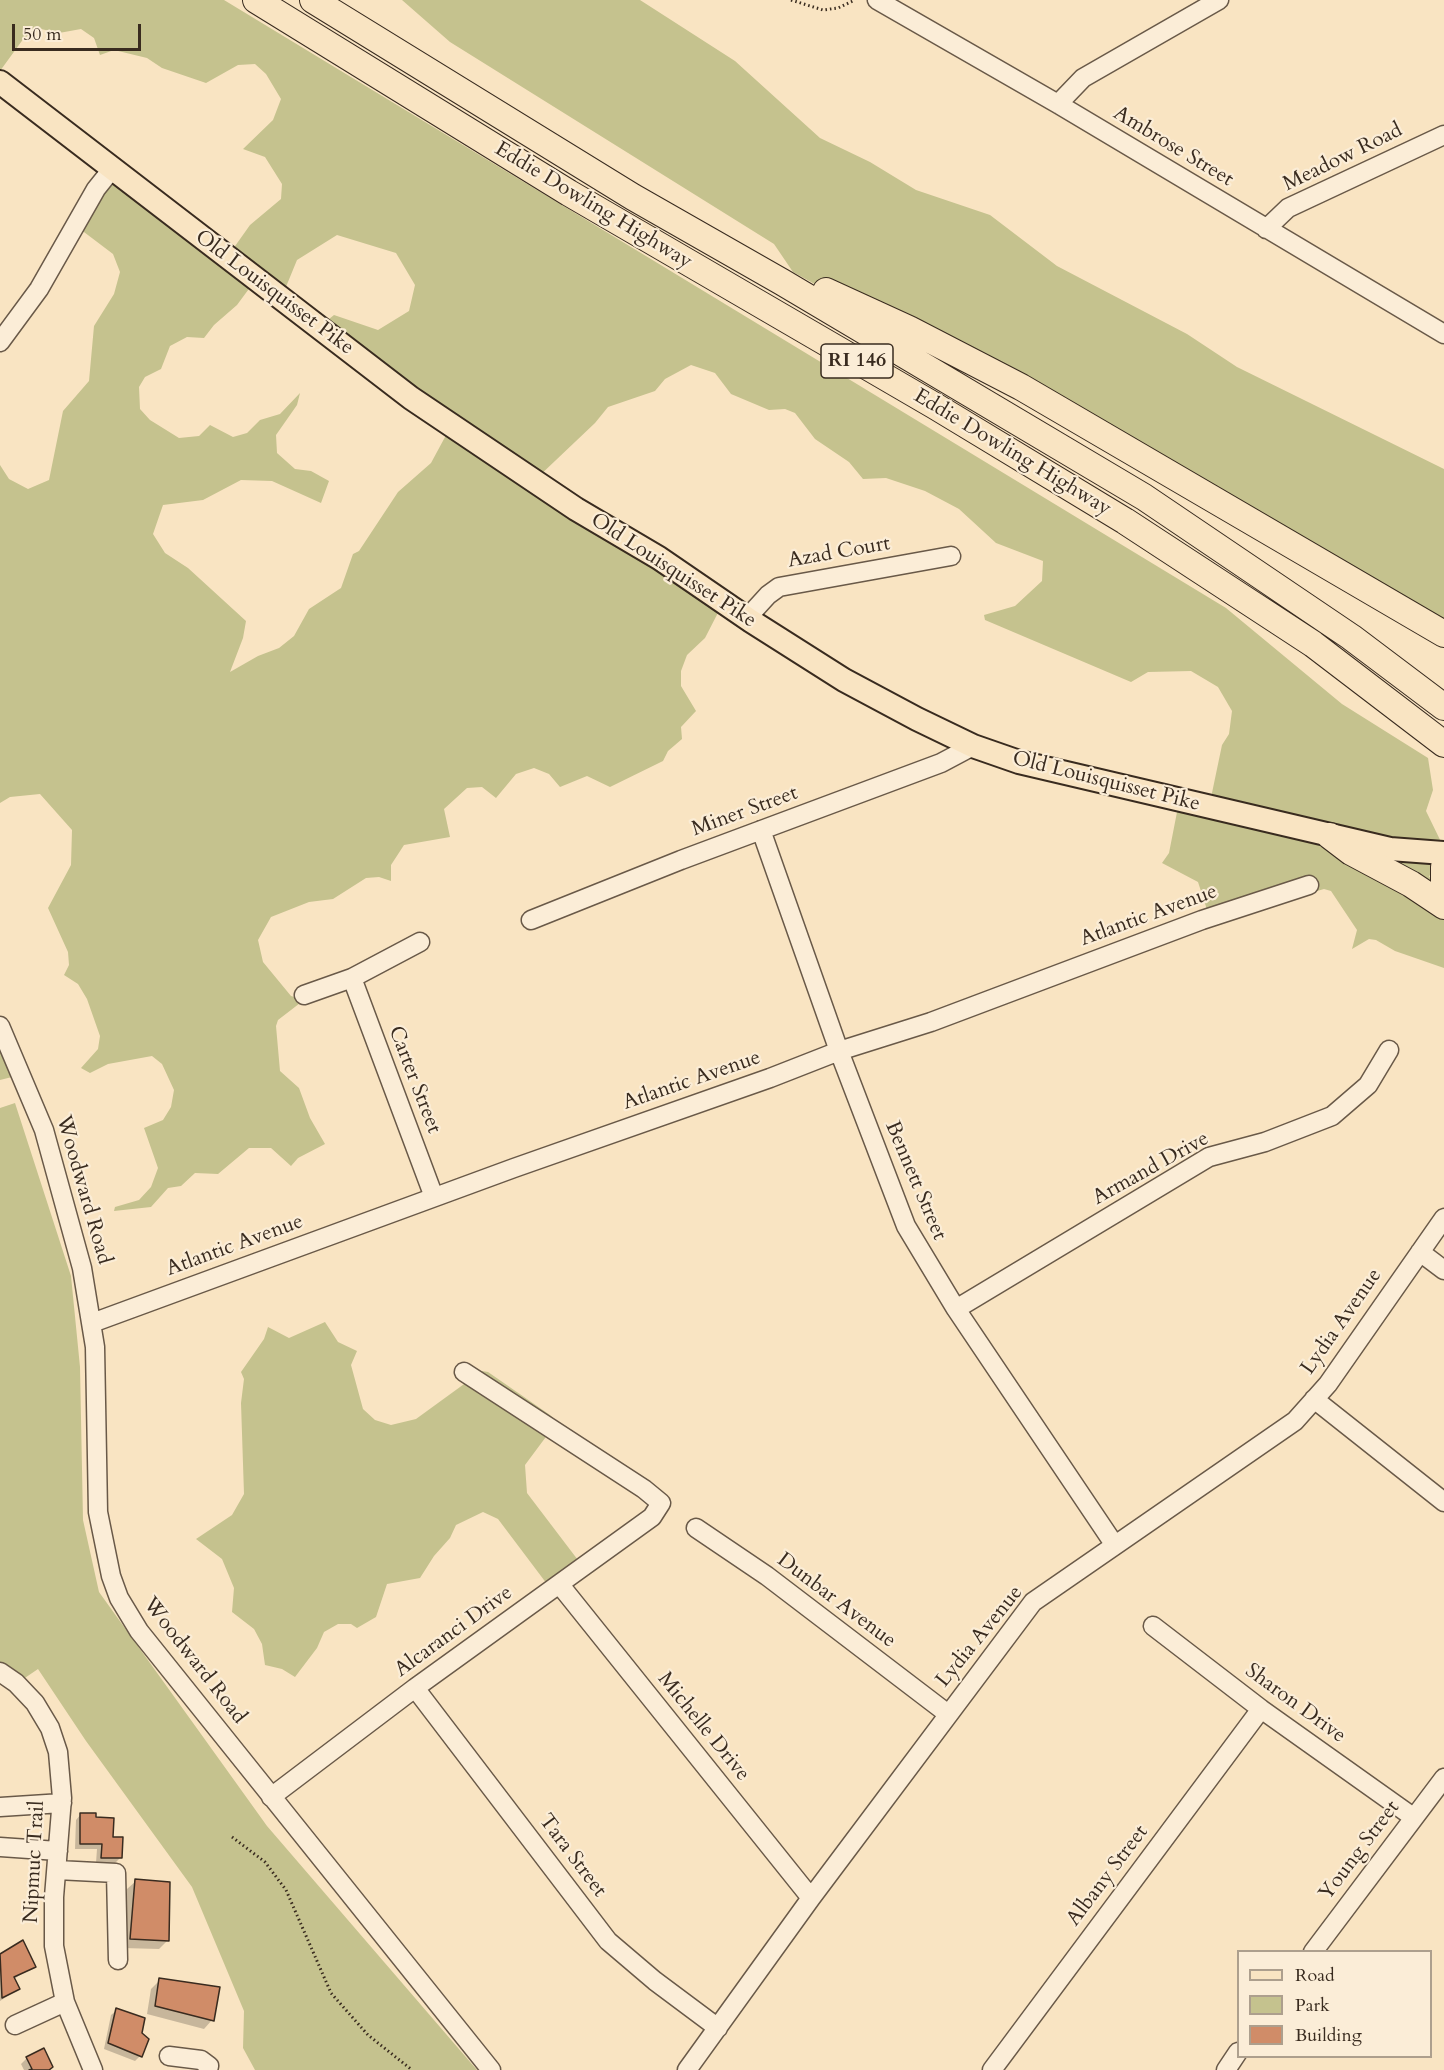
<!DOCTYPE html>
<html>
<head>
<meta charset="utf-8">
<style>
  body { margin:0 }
  #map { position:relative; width:1444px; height:2070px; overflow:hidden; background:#f9e4c2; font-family:Cardo,serif }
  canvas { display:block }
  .legend { position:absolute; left:1237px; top:1950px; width:195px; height:108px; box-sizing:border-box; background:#fbedd7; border:2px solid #ad9f8d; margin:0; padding:8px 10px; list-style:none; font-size:18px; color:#392b1f }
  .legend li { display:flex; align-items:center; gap:12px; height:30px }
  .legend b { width:30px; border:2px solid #ad9f8d }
  .scale { position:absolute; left:12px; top:24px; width:129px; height:27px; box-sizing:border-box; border:3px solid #392b1f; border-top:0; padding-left:8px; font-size:18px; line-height:21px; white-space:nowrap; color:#392b1f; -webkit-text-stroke:4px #fbedd7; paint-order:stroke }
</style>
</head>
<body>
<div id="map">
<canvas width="1444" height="2070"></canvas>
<ul class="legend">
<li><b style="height:8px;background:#f9e4c2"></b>Road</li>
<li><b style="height:16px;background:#c5c28e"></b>Park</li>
<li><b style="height:16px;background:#d08c68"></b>Building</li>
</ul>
<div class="scale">50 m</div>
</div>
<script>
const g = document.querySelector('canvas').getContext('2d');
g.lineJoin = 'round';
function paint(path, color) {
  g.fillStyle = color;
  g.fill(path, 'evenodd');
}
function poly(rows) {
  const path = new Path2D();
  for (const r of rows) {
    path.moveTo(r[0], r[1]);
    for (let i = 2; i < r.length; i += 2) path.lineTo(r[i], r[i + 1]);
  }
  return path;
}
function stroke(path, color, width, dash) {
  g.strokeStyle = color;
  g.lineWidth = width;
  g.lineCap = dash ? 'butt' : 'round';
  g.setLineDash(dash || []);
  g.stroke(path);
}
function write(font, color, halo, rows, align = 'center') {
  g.font = font + ' Cardo,serif';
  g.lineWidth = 4.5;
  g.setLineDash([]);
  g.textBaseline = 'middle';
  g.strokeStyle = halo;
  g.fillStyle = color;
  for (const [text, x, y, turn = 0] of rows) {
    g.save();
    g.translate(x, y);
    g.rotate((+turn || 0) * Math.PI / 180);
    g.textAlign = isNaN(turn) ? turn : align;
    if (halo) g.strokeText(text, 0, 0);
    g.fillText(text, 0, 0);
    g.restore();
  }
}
paint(poly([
  [0,0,224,0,1226,608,1342,704,1428,758,1433,790,1426,811,1444,848,1444,866,1429,876,1444,899,1444,968,1395,951,1376,940,1369,939,1352,949,1357,930,1331,891,1324,889,1211,922,1198,882,1162,863,1169,853,1178,807,1208,812,1222,745,1229,734,1232,711,1218,687,1191,671,1148,672,1131,682,985,620,984,615,1015,606,1042,581,1043,561,996,543,959,509,925,491,886,478,863,479,849,462,815,439,795,413,785,409,769,410,731,394,715,373,691,365,665,379,655,391,608,407,595,423,536,479,723,603,705,638,687,655,681,671,681,686,696,711,681,727,682,739,668,751,663,761,610,787,587,776,560,787,549,774,534,768,516,774,496,798,482,787,467,788,444,809,450,837,404,845,391,865,391,881,379,877,366,878,333,899,309,902,271,917,258,940,263,962,291,996,304,1000,278,1020,276,1026,280,1071,299,1088,310,1118,325,1144,298,1158,291,1166,271,1148,249,1148,218,1174,195,1173,181,1186,168,1188,151,1207,114,1211,115,1207,139,1200,151,1187,158,1168,144,1128,163,1120,171,1107,174,1090,162,1064,152,1056,108,1064,90,1073,81,1068,98,1049,100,1036,87,999,78,984,64,975,69,965,68,952,48,908,71,865,72,830,40,794,10,797,0,803,0,465,9,479,28,489,49,480,63,411,89,381,94,326,114,294,120,272,113,254,80,229,108,174,228,256,250,225,281,199,282,184,265,157,243,149,273,120,281,99,266,74,255,64,238,65,206,83,162,68,147,58,114,50,100,55,94,38,81,29,59,33,41,29,24,38,0,71],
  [337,235,396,253,415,285,409,311,378,330,334,315,319,327,451,426,431,463,398,492,359,551,353,554,341,588,309,609,294,636,279,648,258,656,230,672,243,638,246,621,188,568,165,553,153,534,163,505,203,500,241,480,272,481,321,503,329,481,311,471,295,469,277,453,276,435,297,405,300,393,280,414,260,420,247,433,233,437,210,425,199,436,179,438,150,420,140,409,139,387,145,377,161,369,170,346,187,337,204,338,214,325,237,305,254,282,281,299,297,260],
  [402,0,640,0,735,61,820,138,870,162,916,190,990,215,1057,266,1187,334,1237,367,1444,469,1444,633,793,272,774,244,450,42],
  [0,1021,20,1075,0,1080],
  [15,1103,71,1276,80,1367,83,1520,99,1592,267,1826,477,2070,255,2070,243,2048,244,2011,192,1887,86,1741,38,1669,16,1684,0,1677,0,1108],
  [325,1322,338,1342,357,1351,351,1365,363,1409,375,1420,391,1425,416,1419,482,1371,488,1372,550,1415,557,1422,525,1465,527,1493,584,1568,553,1592,498,1519,483,1512,456,1525,450,1538,434,1556,420,1578,387,1584,376,1617,357,1628,351,1624,338,1624,324,1632,317,1648,295,1677,282,1669,265,1665,262,1644,254,1629,232,1612,234,1588,222,1559,196,1539,232,1515,244,1494,241,1403,244,1379,241,1372,264,1339,268,1327,289,1338]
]), '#c5c28e');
paint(poly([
  [81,1814,95,1819,112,1838,120,1858,115,1863,96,1863,97,1849,75,1849,76,1820],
  [136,1881,168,1940,159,1949,122,1948,127,1889],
  [23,1942,34,1966,14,1979,18,1989,0,2001,0,1956],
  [160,1980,212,2020,204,2029,147,2014,151,1989],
  [117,2010,140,2034,140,2056,135,2061,104,2049,111,2015],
  [27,2058,49,2070,24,2070,21,2064]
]), '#0003');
const building = poly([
  [80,1813,96,1813,96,1817,114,1818,113,1837,123,1837,122,1858,101,1858,102,1844,80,1844,80,1813],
  [135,1879,170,1882,169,1941,130,1939,135,1879],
  [23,1940,36,1967,14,1977,20,1989,2,1998,0,1954,23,1940],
  [159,1978,220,1987,214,2021,155,2006,159,1978],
  [116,2008,145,2018,142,2033,149,2039,142,2057,108,2043,116,2008],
  [44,2048,53,2067,49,2070,29,2070,32,2069,26,2057,44,2048]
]);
paint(building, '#d08c68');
stroke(building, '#392b1f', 1.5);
const minor = poly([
  [877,0,1058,104,1444,334],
  [1058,104,1083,78,1219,0],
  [1266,229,1288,208,1444,135],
  [0,342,39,289,96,189,112,169],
  [747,618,768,595,779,587,951,556],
  [761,830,839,1051,906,1226,956,1309,1114,1544],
  [531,920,681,860,941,763,973,746],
  [352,978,434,1197],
  [304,995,352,978,420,942],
  [0,1026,44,1130,82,1268,95,1347,98,1512,111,1576,119,1598,139,1631,491,2070],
  [1420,1252,1444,1270],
  [956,1309,1209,1157,1265,1142,1332,1116,1368,1085,1389,1050],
  [92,1323,514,1168,770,1078,839,1051,931,1022,1202,920,1309,885],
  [1314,1399,1444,1502],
  [696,1528,767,1576,948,1714],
  [560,1585,811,1898],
  [1153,1626,1261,1709,1413,1817],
  [0,1672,16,1683,35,1703,50,1728,58,1752,62,1798,54,1897,54,1946,65,2002,93,2070],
  [415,1688,608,1941,655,1981,718,2028],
  [271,1797,415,1688,652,1517,661,1503,644,1489,464,1372],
  [0,1807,62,1803],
  [0,1847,58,1851],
  [57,1870,116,1873,118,1960],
  [1313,1952,1444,1778],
  [15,2025,65,2002],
  [169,2056,201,2060,209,2066,208,2070],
  [687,2070,811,1898,1033,1602,1295,1421,1328,1384,1444,1218],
  [992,2070,1261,1709],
  [1226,2070,1238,2052]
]);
const major = poly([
  [0,82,411,398,576,509,659,558,751,621,844,680,917,719,973,746,1019,762,1390,849,1444,853]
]);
const highway = poly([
  [256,0,569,193,935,406,1125,521,1313,644,1444,744],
  [313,0,633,197,782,282,1144,497,1351,637,1444,707],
  [826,291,909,329,1021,387,1444,634],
  [1330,836,1351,852,1411,884,1444,906],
  [1444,867,1444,887]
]);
stroke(minor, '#695948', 21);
stroke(major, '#392b1f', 26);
stroke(highway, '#392b1f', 28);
stroke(poly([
  [791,0,823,10,838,8,855,0],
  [232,1837,265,1862,286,1890,331,1993,368,2035,412,2070]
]), '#392b1f', 3, [1.5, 3]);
stroke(minor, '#fbedd7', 18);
stroke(major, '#f9e4c2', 22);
stroke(highway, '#f9e4c2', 26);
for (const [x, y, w] of [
  [857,361,72]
]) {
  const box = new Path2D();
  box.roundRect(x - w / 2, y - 17, w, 34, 4.5);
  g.fillStyle = '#fbedd7';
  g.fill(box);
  stroke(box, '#392b1f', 1.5);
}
write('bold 20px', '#392b1f', null, [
  ["RI 146",857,361]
]);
write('21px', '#392b1f', '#fbedd7', [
  ["Ambrose Street",1173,147,31],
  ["Meadow Road",1343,158,-26],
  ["Eddie Dowling Highway",593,206,31],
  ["Old Louisquisset Pike",274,293,37],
  ["Eddie Dowling Highway",1012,453,31],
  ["Azad Court",839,553,-10],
  ["Old Louisquisset Pike",673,571,33],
  ["Old Louisquisset Pike",1106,782,14],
  ["Miner Street",745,812,-20],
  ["Atlantic Avenue",1149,916,-20],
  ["Carter Street",414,1080,69],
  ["Atlantic Avenue",692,1081,-19],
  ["Armand Drive",1151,1169,-29],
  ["Bennett Street",915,1181,67],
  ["Woodward Road",83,1190,74],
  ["Atlantic Avenue",235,1246,-20],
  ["Lydia Avenue",1342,1322,-55],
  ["Dunbar Avenue",836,1601,37],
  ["Alcaranci Drive",454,1632,-36],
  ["Lydia Avenue",980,1637,-51],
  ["Woodward Road",194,1661,52],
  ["Sharon Drive",1295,1704,36],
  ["Michelle Drive",703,1727,51],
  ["Young Street",1360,1851,-53],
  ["Tara Street",572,1856,53],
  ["Nipmuc Trail",35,1862,-87],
  ["Albany Street",1108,1876,-53]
]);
</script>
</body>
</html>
